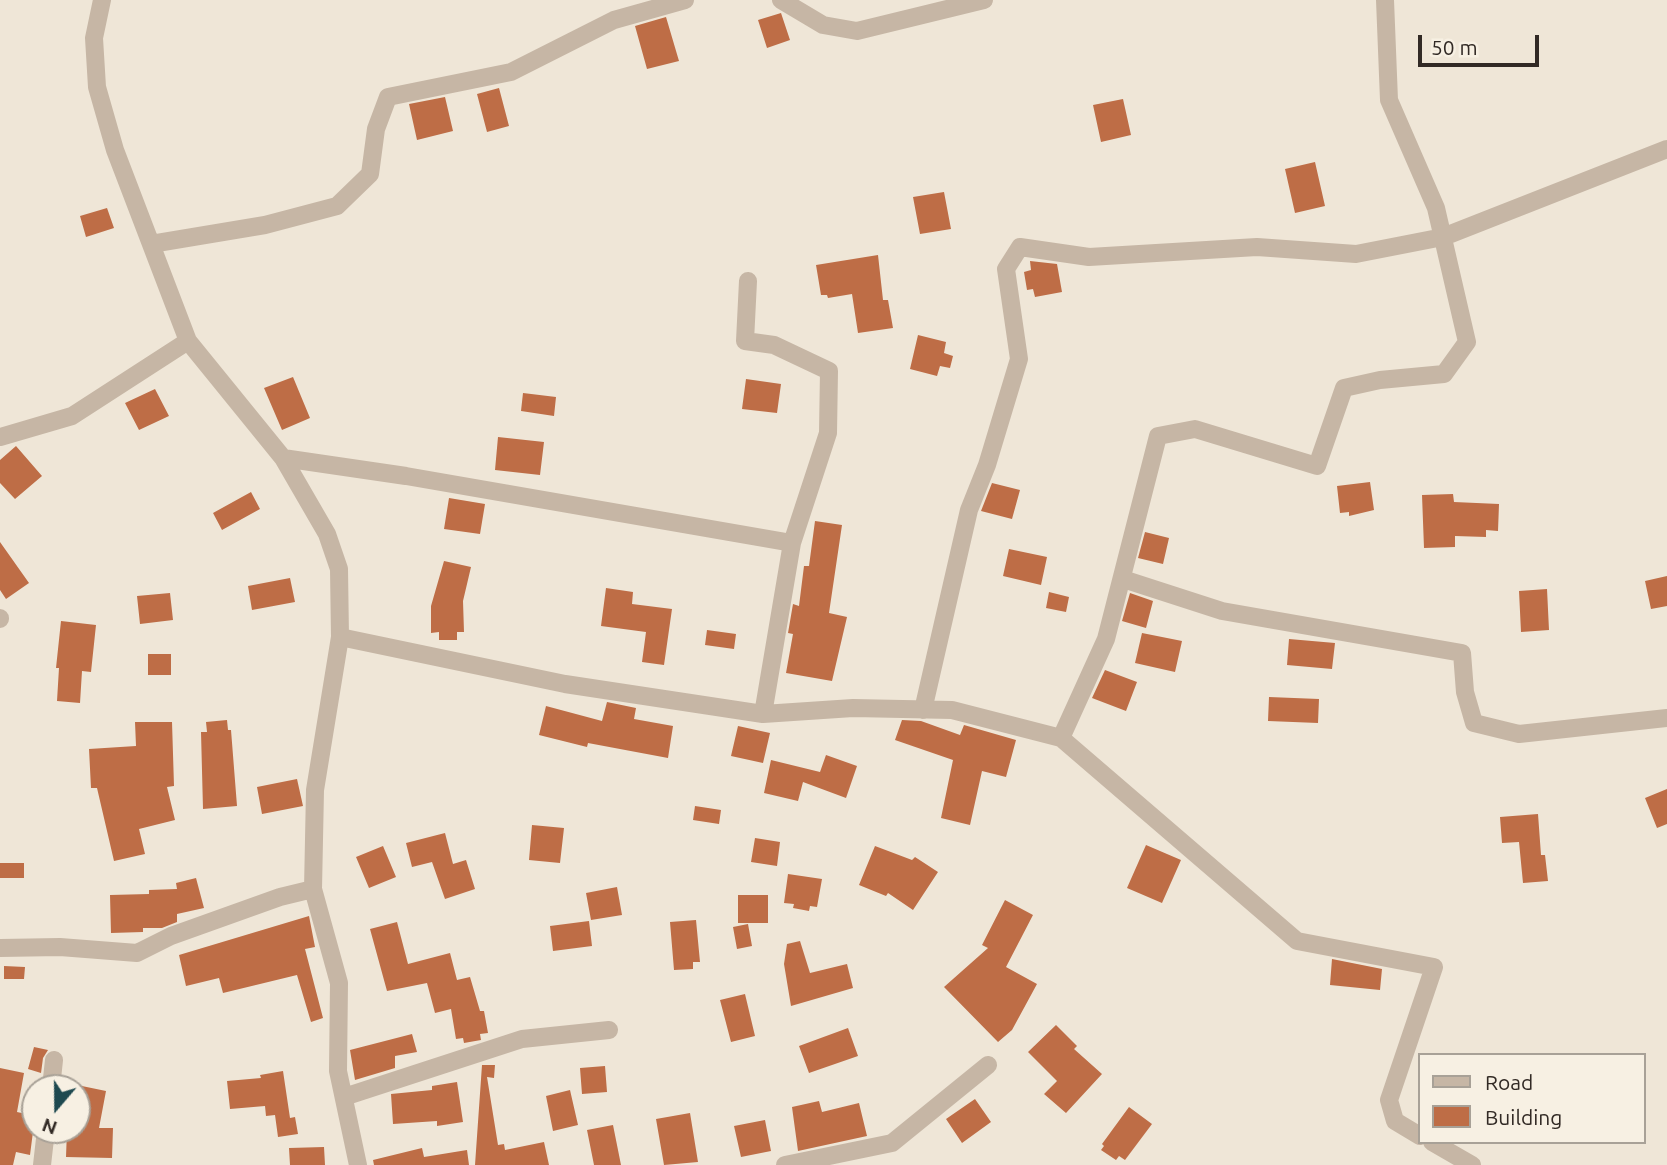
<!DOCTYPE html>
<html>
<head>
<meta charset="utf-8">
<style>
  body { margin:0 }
  #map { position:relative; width:1667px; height:1165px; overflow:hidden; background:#efe6d7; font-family:Ubuntu,sans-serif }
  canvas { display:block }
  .legend { position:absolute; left:1418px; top:1053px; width:228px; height:91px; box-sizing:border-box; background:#f7f0e3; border:2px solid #a8a197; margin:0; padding:9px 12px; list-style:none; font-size:21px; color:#322a25 }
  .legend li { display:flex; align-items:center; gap:14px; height:35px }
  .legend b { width:35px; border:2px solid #a8a197 }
  .north { position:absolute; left:21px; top:1074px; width:70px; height:70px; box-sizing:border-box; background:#f7f0e3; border:2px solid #a8a197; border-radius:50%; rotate:200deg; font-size:19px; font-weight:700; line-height:28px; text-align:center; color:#322a25 }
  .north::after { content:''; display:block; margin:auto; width:24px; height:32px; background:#1e4950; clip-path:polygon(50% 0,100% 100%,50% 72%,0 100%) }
  .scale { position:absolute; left:1418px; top:35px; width:121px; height:32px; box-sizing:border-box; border:4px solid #322a25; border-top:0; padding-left:9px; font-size:21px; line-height:24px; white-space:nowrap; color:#322a25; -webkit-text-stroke:5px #f7f0e3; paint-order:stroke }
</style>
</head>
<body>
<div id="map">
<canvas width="1667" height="1165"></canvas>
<ul class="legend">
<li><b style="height:9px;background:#c6b6a5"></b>Road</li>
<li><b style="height:19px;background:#be6d46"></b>Building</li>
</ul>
<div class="north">N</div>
<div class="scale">50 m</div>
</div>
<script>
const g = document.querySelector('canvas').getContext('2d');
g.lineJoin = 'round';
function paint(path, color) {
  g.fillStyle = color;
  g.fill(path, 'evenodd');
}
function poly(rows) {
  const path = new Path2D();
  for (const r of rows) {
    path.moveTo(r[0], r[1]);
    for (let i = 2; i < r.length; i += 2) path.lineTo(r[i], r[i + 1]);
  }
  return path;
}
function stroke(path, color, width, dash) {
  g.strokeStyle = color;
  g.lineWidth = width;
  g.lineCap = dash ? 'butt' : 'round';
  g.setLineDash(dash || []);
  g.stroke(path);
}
paint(poly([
  [781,13,790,40,767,48,758,20],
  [666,17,679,61,647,69,635,26],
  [499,88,509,126,487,132,477,94],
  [445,97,453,131,417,140,409,104],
  [1123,99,1131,135,1101,142,1093,105],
  [1315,162,1325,206,1295,213,1285,169],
  [944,192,951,229,920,234,913,197],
  [107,208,114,228,86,237,80,216],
  [878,255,883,300,888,300,893,328,858,333,852,294,828,298,827,295,821,295,816,265],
  [1030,261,1057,264,1062,292,1035,297,1033,289,1027,290,1024,272,1031,270],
  [918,335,946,342,944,353,953,356,950,368,940,366,937,376,910,369],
  [293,377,310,418,282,430,264,388],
  [746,379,781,384,777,413,742,409],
  [155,389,169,416,139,430,125,403],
  [523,393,556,397,554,416,521,411],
  [498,437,544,442,540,475,495,470],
  [16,446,42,476,15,499,0,483,0,460],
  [1370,482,1374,510,1349,516,1349,512,1340,513,1337,486],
  [992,483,1020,490,1012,519,981,511],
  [251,492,260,509,222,530,213,513],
  [1453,494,1454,502,1499,504,1498,531,1486,530,1486,537,1455,536,1455,547,1424,548,1422,495],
  [449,498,485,504,480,534,444,529],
  [815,521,842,525,829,613,847,617,832,681,786,673,793,634,788,633,793,604,799,606,804,566,809,566],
  [1145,532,1169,538,1163,564,1138,558],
  [0,542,29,583,6,599,0,590],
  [1009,549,1047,557,1041,585,1003,576],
  [444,561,471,567,463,601,464,632,457,632,457,640,439,640,439,632,431,633,431,606],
  [1667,576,1667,606,1651,609,1645,581],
  [290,578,295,602,252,610,248,586],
  [606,588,633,592,632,604,672,609,664,665,642,662,646,632,601,626],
  [1547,589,1549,630,1521,632,1519,591],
  [1049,592,1069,597,1066,612,1046,608],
  [170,593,173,620,140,624,137,596],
  [1130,593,1153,601,1146,628,1122,621],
  [61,621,96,625,91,672,82,671,80,703,57,701,59,668,56,668],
  [707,630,736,634,734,649,705,645],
  [1142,633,1182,641,1175,672,1135,663],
  [1289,639,1335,643,1332,669,1287,665],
  [148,654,171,654,171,675,148,675],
  [1105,670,1137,682,1126,711,1092,698],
  [1269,697,1319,699,1318,723,1268,721],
  [607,702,636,708,634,719,673,726,668,758,588,743,587,747,539,735,546,706,602,721],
  [227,720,228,730,231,730,237,806,203,809,201,732,207,732,206,722],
  [902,720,921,721,960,735,964,725,1016,740,1006,777,982,771,970,825,941,818,953,760,895,740],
  [135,722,172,722,174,786,167,787,175,820,139,829,145,854,114,861,97,788,91,788,89,749,136,746],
  [738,726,770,733,763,763,731,756],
  [826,755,857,766,846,798,803,782,798,801,764,793,771,760,820,772],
  [297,779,303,806,262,814,257,787],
  [1667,789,1667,824,1657,828,1645,798],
  [695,806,721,810,719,824,693,820],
  [1538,814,1541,855,1545,855,1548,881,1523,883,1519,842,1502,843,1500,817],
  [532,825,564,828,560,863,529,860],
  [445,833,453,864,466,860,475,889,445,899,432,862,412,867,406,843],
  [755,838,780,842,777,866,751,862],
  [1146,845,1181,860,1162,903,1127,888],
  [383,846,396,877,369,888,356,857],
  [875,846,912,860,915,857,938,872,913,910,888,893,886,896,859,885],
  [0,863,24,863,24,878,0,878],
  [788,874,822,879,817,907,810,906,809,911,793,908,794,904,784,903],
  [196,878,204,908,177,914,177,922,162,928,143,928,143,932,111,933,110,895,149,894,149,890,177,889,176,883],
  [617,887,622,915,591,920,586,893],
  [738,895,768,895,768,923,738,923],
  [1005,900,1033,915,1006,967,1037,984,1012,1030,998,1042,944,987,988,948,982,945],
  [309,916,315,947,305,949,323,1018,311,1022,297,975,223,993,219,978,186,986,179,955],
  [696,920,700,962,693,962,693,969,674,970,670,922],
  [589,921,592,946,553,951,550,926],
  [397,922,408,964,450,953,457,980,470,977,480,1011,484,1011,488,1033,480,1034,481,1040,464,1043,463,1038,456,1039,451,1009,435,1013,427,983,387,991,370,929],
  [748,924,752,946,737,949,733,927],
  [800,941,810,973,847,964,853,988,791,1006,784,964,787,944],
  [1332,959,1382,969,1380,990,1330,985],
  [4,966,25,967,24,979,4,979],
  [745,994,755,1036,731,1042,720,1000],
  [1056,1025,1077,1046,1074,1049,1102,1074,1066,1113,1044,1094,1057,1081,1028,1052],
  [848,1028,858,1056,809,1073,799,1046],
  [412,1034,417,1052,395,1056,395,1068,355,1080,350,1050],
  [34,1047,48,1050,43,1058,41,1073,28,1069],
  [482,1065,495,1065,494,1078,487,1077,498,1145,504,1144,505,1150,544,1142,549,1165,475,1165],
  [605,1066,607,1092,582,1094,580,1068],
  [0,1068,24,1073,17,1112,35,1116,30,1155,16,1152,13,1165,0,1165],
  [283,1071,290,1118,295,1117,298,1134,278,1137,275,1115,266,1116,265,1106,230,1109,227,1081,261,1078,260,1075],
  [457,1082,463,1122,437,1126,437,1121,393,1124,391,1094,432,1090,432,1086],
  [77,1085,106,1091,99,1128,113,1128,112,1158,66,1157,67,1130,77,1130],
  [570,1090,578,1125,553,1131,546,1096],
  [975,1099,991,1122,962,1143,946,1119],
  [819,1101,822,1112,859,1103,867,1136,798,1151,792,1107],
  [1129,1107,1152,1124,1125,1160,1119,1156,1116,1160,1101,1150,1104,1146,1102,1144],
  [690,1113,698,1162,664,1165,656,1119],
  [765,1120,771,1151,741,1157,734,1126],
  [613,1125,621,1165,594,1165,587,1130],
  [324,1147,325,1165,290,1165,289,1148],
  [422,1148,424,1157,467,1150,469,1165,374,1165,373,1160]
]), '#be6d46');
stroke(poly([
  [102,0,94,38,97,87,115,150,188,341,283,458,327,534,339,569,340,637,315,790,313,889],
  [781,0,823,25,857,31,984,0],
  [151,244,265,225,337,206,370,174,376,129,388,97,511,72,614,20,685,0],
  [748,281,745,341,774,345,829,371,828,433,792,543,763,714],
  [0,437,72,416,188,341],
  [283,458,406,476,792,543],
  [1123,579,1222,611,1462,653,1465,692,1474,723,1519,734,1667,718],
  [0,619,0,618],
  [340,637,565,684,763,714,853,708,952,710,1061,738,1297,941,1434,967,1389,1100,1395,1121,1420,1136],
  [923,710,969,510,987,465,1019,359,1006,269,1020,247,1089,257,1257,247,1356,254,1443,237,1667,149],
  [1061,738,1106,639,1158,436,1195,429,1317,466,1344,388,1380,380,1444,374,1467,342,1436,208,1389,100,1385,0],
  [0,948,60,947,137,953,171,936,280,897,313,889,339,983,338,1071,358,1165],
  [51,1088,54,1060],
  [344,1097,522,1039,609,1030],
  [1432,1142,1472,1165],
  [42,1165,46,1130],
  [785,1165,892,1143,988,1065]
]), '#c6b6a5', 18);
</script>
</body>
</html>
